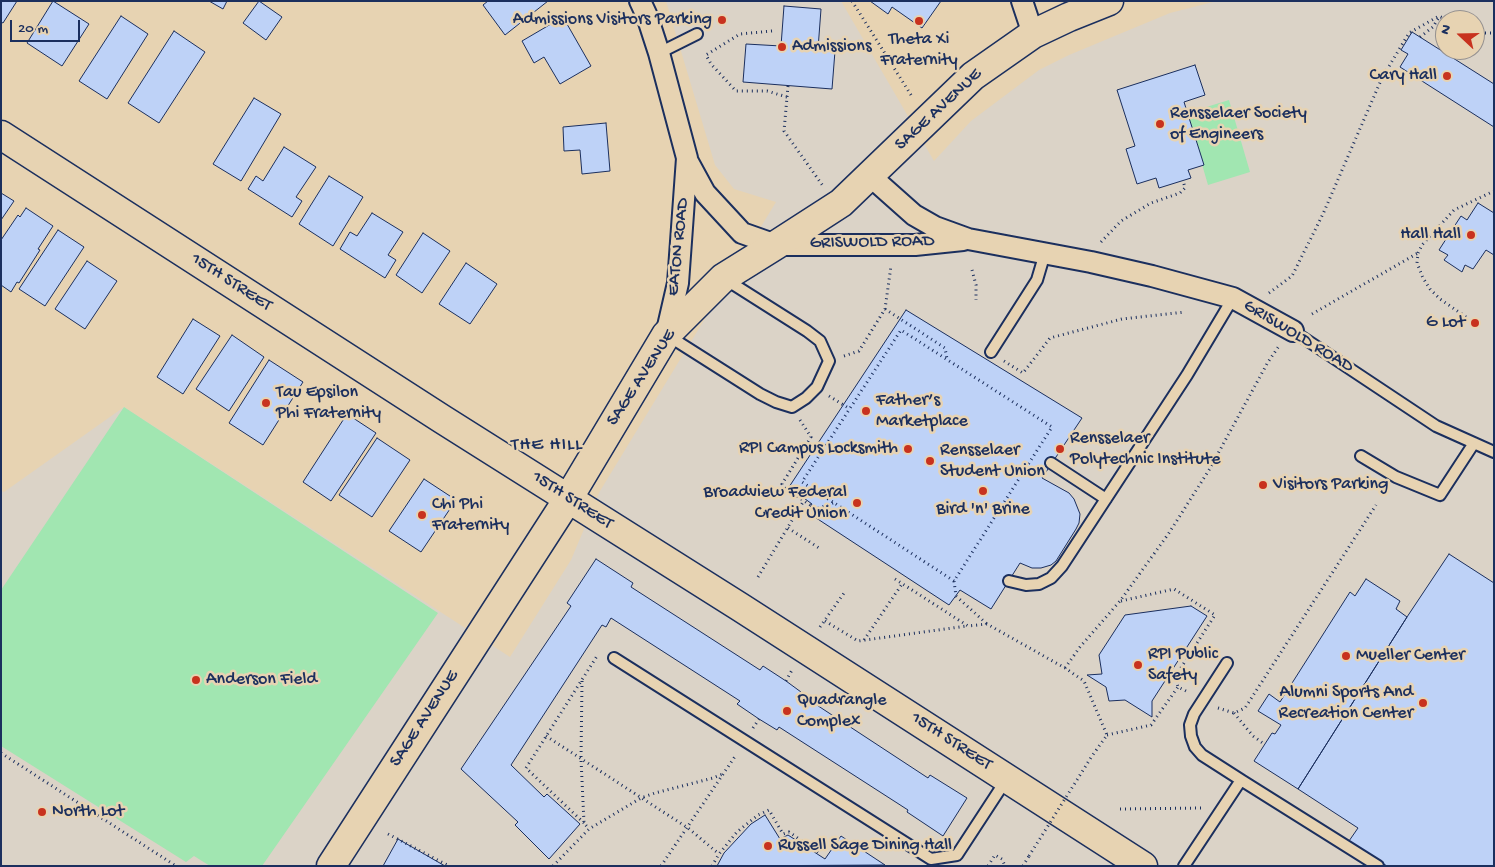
<!DOCTYPE html>
<html>
<head>
<meta charset="utf-8">
<style>
  body { margin:0 }
  #map { position:relative; width:1495px; height:867px; overflow:hidden; background:#e7d3b2; font-family:"Gochi Hand",sans-serif }
  canvas { display:block }
  .frame { position:absolute; inset:0; border:2px solid #1b2f5e; pointer-events:none }
  .north { position:absolute; left:1435px; top:10px; width:50px; height:50px; box-sizing:border-box; background:#e7d3b2; border:1px solid #959190; border-radius:50%; rotate:291deg; font-size:14px; font-weight:700; line-height:20px; text-align:center; color:#1b2f5e }
  .north::after { content:''; display:block; margin:auto; width:18px; height:22px; background:#c8321e; clip-path:polygon(50% 0,100% 100%,50% 72%,0 100%) }
  .scale { position:absolute; left:10px; top:20px; width:70px; height:22px; box-sizing:border-box; border:2px solid #1b2f5e; border-top:0; padding-left:6px; font-size:15px; line-height:18px; white-space:nowrap; color:#1b2f5e; -webkit-text-stroke:4px #e7d3b2; paint-order:stroke }
</style>
</head>
<body>
<div id="map">
<canvas width="1495" height="867"></canvas>
<div class="frame"></div>
<div class="north">N</div>
<div class="scale">20 m</div>
</div>
<script>
const g = document.querySelector('canvas').getContext('2d');
g.lineJoin = 'round';
function paint(path, color) {
  g.fillStyle = color;
  g.fill(path, 'evenodd');
}
function poly(rows) {
  const path = new Path2D();
  for (const r of rows) {
    path.moveTo(r[0], r[1]);
    for (let i = 2; i < r.length; i += 2) path.lineTo(r[i], r[i + 1]);
  }
  return path;
}
function stroke(path, color, width, dash) {
  g.strokeStyle = color;
  g.lineWidth = width;
  g.lineCap = dash ? 'butt' : 'round';
  g.setLineDash(dash || []);
  g.stroke(path);
}
function write(font, color, halo, rows, align = 'center') {
  g.font = font + ' "Gochi Hand",sans-serif';
  g.lineWidth = 5;
  g.setLineDash([]);
  g.textBaseline = 'middle';
  g.strokeStyle = halo;
  g.fillStyle = color;
  for (const [text, x, y, turn = 0] of rows) {
    g.save();
    g.translate(x, y);
    g.rotate((+turn || 0) * Math.PI / 180);
    g.textAlign = isNaN(turn) ? turn : align;
    if (halo) g.strokeText(text, 0, 0);
    g.fillText(text, 0, 0);
    g.restore();
  }
}
paint(poly([
  [666,1,841,1,934,161,971,121,1039,70,1069,55,1170,13,1217,1,1494,1,1494,866,1,866,1,491,4,492,124,407,510,657,571,560,600,491,776,202,734,189,715,165],
  [1445,20,1475,20,1475,50,1445,50]
]), '#dbd3c7');
paint(poly([
  [1229,100,1250,172,1208,185,1187,113],
  [124,407,438,613,262,866,210,866,194,856,186,862,1,746,1,590]
]), '#a1e6b1');
const building = poly([
  [1,1,17,1,3,23,1,22,1,1],
  [53,1,89,24,62,66,27,43,53,1],
  [209,1,227,1,223,9,209,1],
  [259,1,282,17,266,40,243,23,259,1],
  [488,1,548,1,505,35,483,5,488,1],
  [870,1,941,1,922,28,892,7,888,14,870,1],
  [784,6,821,9,818,49,835,51,832,89,743,82,746,44,781,46,784,6],
  [121,16,148,34,107,99,79,81,121,16],
  [563,17,591,66,560,84,544,57,534,63,522,41,563,17],
  [174,31,205,52,159,123,128,103,174,31],
  [1412,32,1494,84,1494,127,1400,67,1408,54,1401,50,1412,32],
  [1195,65,1205,95,1184,102,1204,165,1188,170,1191,178,1159,188,1156,178,1137,184,1126,149,1135,146,1117,90,1195,65],
  [254,98,281,114,241,181,213,164,254,98],
  [606,123,610,171,582,174,580,150,564,151,563,127,606,123],
  [284,147,316,167,296,197,302,201,292,217,248,189,256,176,263,181,284,147],
  [329,176,363,197,333,246,299,224,329,176],
  [1,193,14,201,1,220,1,193],
  [1478,203,1494,213,1494,255,1486,250,1473,269,1465,265,1462,272,1444,260,1448,255,1439,250,1461,216,1467,220,1478,203],
  [26,208,53,226,38,249,40,250,19,283,17,282,11,292,1,285,1,240,18,215,20,217,26,208],
  [372,213,403,232,388,255,396,260,385,278,340,249,350,232,357,236,372,213],
  [58,230,84,247,45,306,19,289,58,230],
  [423,233,450,251,422,293,396,275,423,233],
  [87,261,117,281,85,329,55,309,87,261],
  [466,263,497,284,470,324,439,304,466,263],
  [906,310,1082,418,1042,478,1069,493,1074,499,1080,514,1079,523,1076,529,1056,561,1051,565,1041,568,1032,568,1020,563,991,609,960,590,949,605,807,512,812,504,789,487,906,310],
  [193,319,220,336,183,394,157,377,193,319],
  [232,335,264,357,229,411,196,389,232,335],
  [269,360,303,382,263,445,229,423,269,360],
  [347,414,376,433,331,501,303,482,347,414],
  [377,438,410,460,372,517,339,495,377,438],
  [424,479,456,500,421,552,389,531,424,479],
  [1449,554,1494,583,1494,866,1387,866,1349,841,1358,828,1298,789,1407,617,1449,554],
  [596,559,633,583,631,587,760,670,763,666,786,681,801,692,800,694,928,778,930,775,967,798,943,836,907,812,908,810,779,727,777,730,759,719,737,704,740,701,611,618,606,627,602,625,511,765,544,797,547,794,580,824,549,859,515,825,518,822,461,769,571,606,567,603,596,559],
  [1366,579,1400,601,1396,609,1407,617,1298,789,1254,761,1272,733,1275,734,1281,725,1258,711,1269,694,1280,702,1350,592,1355,596,1366,579],
  [1191,606,1207,616,1152,701,1152,717,1125,700,1109,701,1106,687,1087,675,1102,674,1099,655,1125,615,1191,606],
  [765,815,780,839,788,835,825,859,841,836,885,865,717,866,724,853,751,824,765,815],
  [398,839,445,866,383,866,398,839]
]);
paint(building, '#bed2f7');
stroke(building, '#1b2f5e', 1);
const lane = poly([
  [659,53,697,34],
  [1293,331,1436,426,1494,452],
  [667,335,760,394,776,402,792,407,806,398,817,387,829,361,820,341,807,331,725,279],
  [991,352,1037,280,1045,253],
  [1361,456,1396,477,1440,495,1474,443],
  [1051,463,1106,499],
  [1009,581,1026,585,1039,584,1051,578,1062,566,1187,375,1233,298],
  [614,658,931,859,957,855,1006,780],
  [1227,663,1194,714,1190,725,1191,736,1195,747,1202,755,1241,780],
  [1184,866,1241,780,1378,866]
]);
const street = poly([
  [640,1,647,16,659,53,687,158,678,283,666,335],
  [1022,1,1033,34],
  [687,160,705,193,742,233,776,245,915,245,963,240],
  [869,175,914,215,935,227,968,239,1091,262,1152,276,1233,298,1293,331]
]);
const secondary = poly([
  [1,135,442,419,740,607,1143,866],
  [331,866,568,499,666,335,723,278,776,245,841,203,973,76,1033,34,1069,17,1109,1]
]);
stroke(lane, '#1b2f5e', 14);
stroke(street, '#1b2f5e', 24);
stroke(secondary, '#1b2f5e', 31);
stroke(poly([
  [852,1,911,95],
  [772,31,740,34,706,55,711,64,736,91,767,91,787,97],
  [1475,33,1494,33],
  [1420,37,1433,27,1439,17],
  [788,86,784,131,823,186],
  [1101,242,1121,221,1151,203,1180,193,1185,188,1183,180],
  [972,270,976,285,976,300],
  [1269,293,1292,276,1323,214,1382,78,1409,33,1439,16,1447,20],
  [885,309,945,348,947,359],
  [1312,314,1418,253],
  [1466,317,1440,299,1430,289,1423,278,1417,263,1418,253,1422,245,1454,210,1494,191],
  [844,356,859,351,885,309,891,266],
  [1004,361,1023,373,1050,338,1122,319,1185,312],
  [829,396,850,409],
  [800,420,811,437,782,484,785,488,816,509,833,503],
  [788,528,819,548],
  [758,577,803,502],
  [895,579,968,626,987,624,1065,668,1084,681,1107,735,1092,756],
  [954,581,802,482,901,330,1052,427,954,581,956,596,987,624],
  [1121,601,1174,589,1215,615,1175,677,1178,687,1188,692],
  [825,621,858,641,967,626],
  [820,627,844,593],
  [864,640,902,584],
  [1065,668,1080,647,1120,601,1169,533,1209,470,1268,362,1279,346],
  [582,681,581,759,584,823,589,829],
  [786,681,792,670],
  [1218,708,1234,713,1245,708,1376,505],
  [1234,713,1253,736,1264,744],
  [753,728,759,719],
  [1107,735,1151,725,1178,687],
  [546,736,688,828,719,854],
  [1,753,176,866],
  [1120,809,1202,808],
  [584,823,526,768,597,656],
  [388,834,449,866],
  [553,866,589,829,641,798,655,793,713,778,725,773],
  [661,866,736,755],
  [712,866,719,854,737,832,758,815,769,810,783,834,789,832,821,854],
  [988,866,995,855,1002,859,1005,866],
  [1023,866,1029,856]
]), '#1b2f5e', 3, [1, 4]);
stroke(lane, '#e7d3b2', 10);
stroke(street, '#e7d3b2', 20);
stroke(secondary, '#e7d3b2', 28);
stroke(poly([
  [1029,856,1092,756]
]), '#1b2f5e', 3, [1, 4]);
for (const [x, y, r, color] of [
  [722,20,5,"#c8321e"],
  [919,21,5,"#c8321e"],
  [782,47,5,"#c8321e"],
  [1447,76,5,"#c8321e"],
  [1160,124,5,"#c8321e"],
  [1471,235,5,"#c8321e"],
  [1475,323,5,"#c8321e"],
  [266,403,5,"#c8321e"],
  [866,411,5,"#c8321e"],
  [908,449,5,"#c8321e"],
  [1060,449,5,"#c8321e"],
  [930,461,5,"#c8321e"],
  [1263,485,5,"#c8321e"],
  [983,491,5,"#c8321e"],
  [857,503,5,"#c8321e"],
  [422,515,5,"#c8321e"],
  [1346,656,5,"#c8321e"],
  [1138,665,5,"#c8321e"],
  [196,680,5,"#c8321e"],
  [1423,703,5,"#c8321e"],
  [787,711,5,"#c8321e"],
  [42,812,5,"#c8321e"],
  [768,846,5,"#c8321e"]
]) {
  const dot = new Path2D();
  dot.arc(x, y, r, 0, 2 * Math.PI);
  g.fillStyle = color;
  g.fill(dot);
  stroke(dot, '#e7d3b2', 2);
}
write('18px', '#1b2f5e', '#e7d3b2', [
  ["Admissions Visitors Parking",712,20,"right"],
  ["Theta Xi",919,40,"center"],
  ["Fraternity",919,61,"center"],
  ["Admissions",792,47],
  ["Cary Hall",1437,76,"right"],
  ["Rensselaer Society",1170,114],
  ["of Engineers",1170,135],
  ["Hall Hall",1461,235,"right"],
  ["G Lot",1465,323,"right"],
  ["Tau Epsilon",276,393],
  ["Phi Fraternity",276,414],
  ["Father’s",876,401],
  ["Marketplace",876,422],
  ["Rensselaer",1070,439],
  ["Polytechnic Institute",1070,460],
  ["RPI Campus Locksmith",898,449,"right"],
  ["Rensselaer",940,451],
  ["Student Union",940,472],
  ["Visitors Parking",1273,485],
  ["Broadview Federal",847,493,"right"],
  ["Credit Union",847,514,"right"],
  ["Chi Phi",432,505],
  ["Fraternity",432,526],
  ["Bird 'n' Brine",983,510,"center"],
  ["RPI Public",1148,655],
  ["Safety",1148,676],
  ["Mueller Center",1356,656],
  ["Anderson Field",206,680],
  ["Alumni Sports And",1413,693,"right"],
  ["Recreation Center",1413,714,"right"],
  ["Quadrangle",797,701],
  ["Complex",797,722],
  ["North Lot",52,812],
  ["Russell Sage Dining Hall",778,846]
], 'left');
write('18px', '#1b2f5e', '#e7d3b2', [
  ["SAGE AVENUE",939,110,-43],
  ["GRISWOLD ROAD",872,243,-1],
  ["EATON ROAD",679,247,-84],
  ["15TH STREET",231,283,33],
  ["GRISWOLD ROAD",1298,337,31],
  ["SAGE AVENUE",642,378,-57],
  ["15TH STREET",572,501,33],
  ["SAGE AVENUE",425,719,-57],
  ["15TH STREET",951,742,33]
]);
g.letterSpacing = '1px';
write('19px', '#1b2f5e', '#e7d3b2', [
  ["THE HILL",547,446]
]);
g.letterSpacing = '0px';
</script>
</body>
</html>
